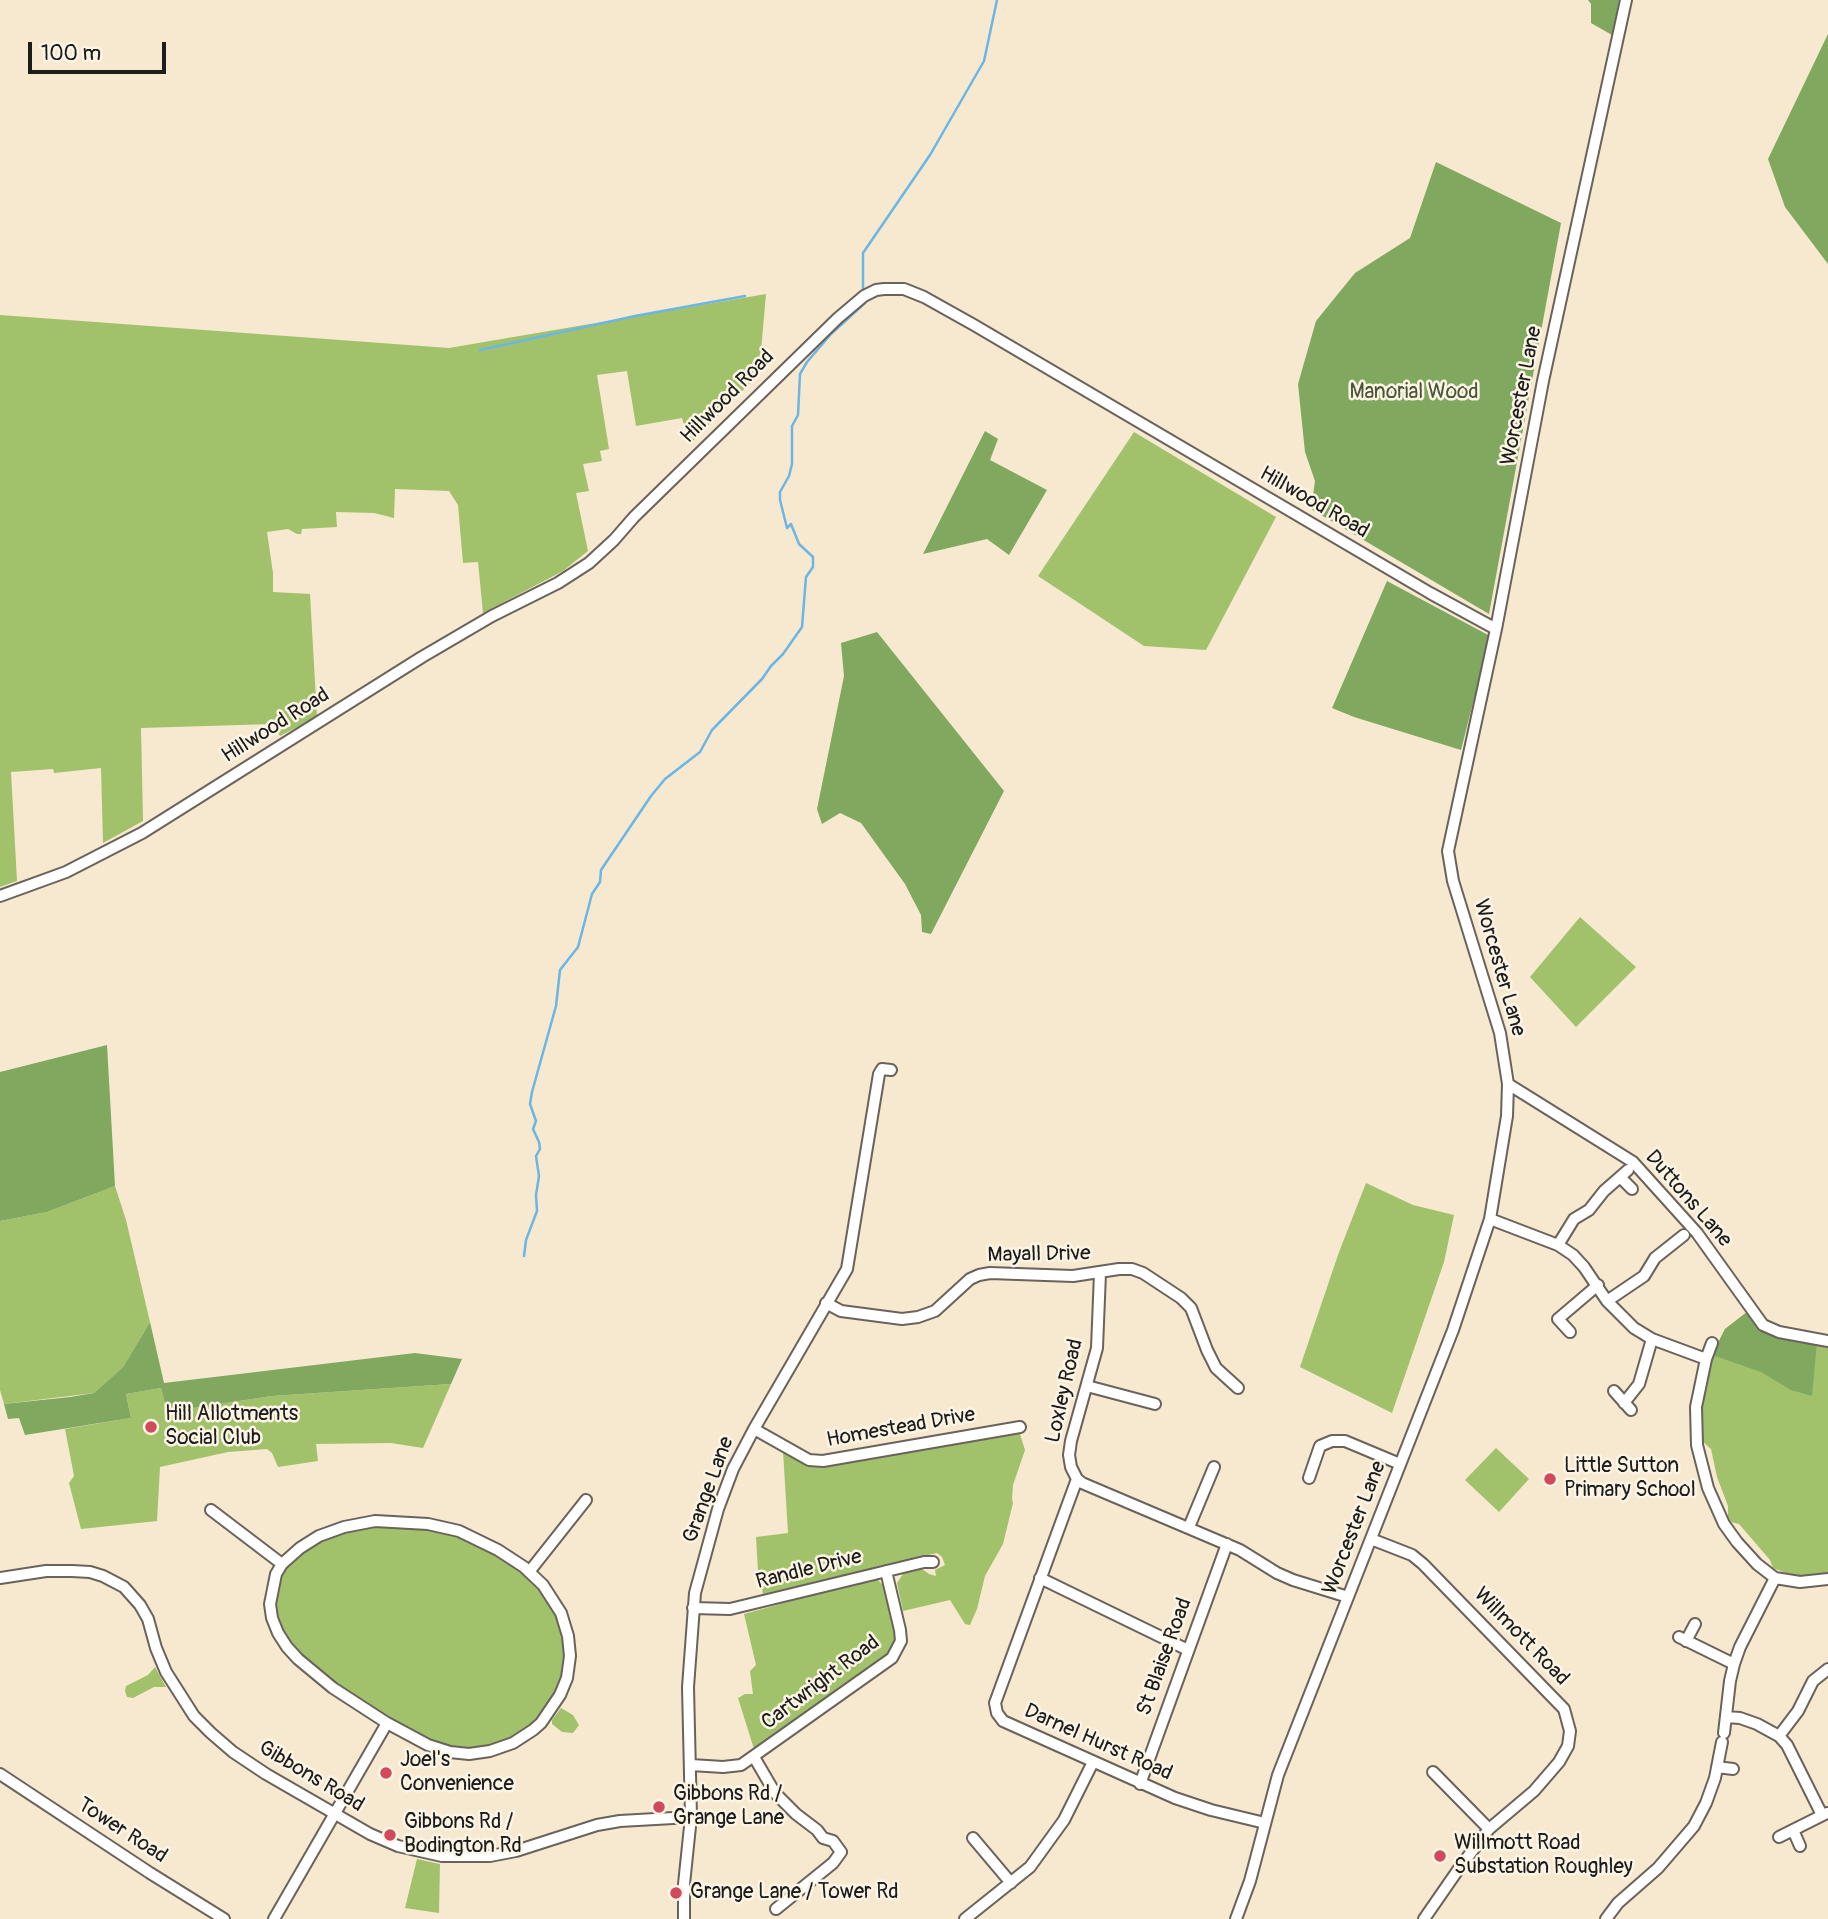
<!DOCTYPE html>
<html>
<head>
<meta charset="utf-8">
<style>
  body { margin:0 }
  #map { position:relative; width:1828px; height:1919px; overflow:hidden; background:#f7e8d0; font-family:Pangolin,sans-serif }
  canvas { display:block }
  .scale { position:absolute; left:28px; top:42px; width:138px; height:32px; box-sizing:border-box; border:4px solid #1c1c1c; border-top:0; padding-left:9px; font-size:21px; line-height:24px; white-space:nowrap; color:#1c1c1c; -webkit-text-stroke:5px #fcf5e5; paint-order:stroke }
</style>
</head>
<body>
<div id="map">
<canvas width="1828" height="1919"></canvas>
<div class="scale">100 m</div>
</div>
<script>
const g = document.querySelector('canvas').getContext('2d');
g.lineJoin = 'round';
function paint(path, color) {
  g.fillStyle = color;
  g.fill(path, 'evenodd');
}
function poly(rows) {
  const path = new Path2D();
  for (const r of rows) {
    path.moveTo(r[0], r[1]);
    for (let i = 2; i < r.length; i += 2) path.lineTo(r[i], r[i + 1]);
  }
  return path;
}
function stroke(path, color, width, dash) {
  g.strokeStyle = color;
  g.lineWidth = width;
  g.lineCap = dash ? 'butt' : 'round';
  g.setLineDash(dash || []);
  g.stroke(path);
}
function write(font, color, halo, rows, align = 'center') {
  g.font = font + ' Pangolin,sans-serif';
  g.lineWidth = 5;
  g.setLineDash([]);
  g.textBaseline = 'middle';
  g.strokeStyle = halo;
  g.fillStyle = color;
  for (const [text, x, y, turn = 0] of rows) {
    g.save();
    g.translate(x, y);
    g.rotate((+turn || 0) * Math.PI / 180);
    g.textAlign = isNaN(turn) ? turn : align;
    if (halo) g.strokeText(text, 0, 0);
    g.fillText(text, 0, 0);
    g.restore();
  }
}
paint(poly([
  [766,294,759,374,690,444,682,418,636,426,627,371,597,375,609,449,600,451,602,461,583,464,589,491,576,493,588,551,563,571,483,613,478,562,463,563,458,505,449,491,395,489,394,518,374,513,336,512,337,527,302,529,301,534,297,534,288,529,267,532,273,573,273,592,310,594,317,717,280,736,272,724,141,728,143,821,103,843,101,768,54,773,53,769,11,772,17,881,0,887,0,315,449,348],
  [1134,432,1276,517,1206,650,1144,646,1038,576],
  [1580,917,1636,967,1576,1027,1530,977],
  [1366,1183,1413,1205,1454,1215,1444,1262,1392,1413,1300,1367,1339,1252],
  [115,1186,126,1220,150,1322,123,1367,94,1393,4,1404,0,1390,0,1221,47,1212],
  [1747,1312,1755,1324,1774,1333,1828,1344,1828,1572,1819,1575,1791,1575,1773,1568,1770,1560,1739,1524,1731,1522,1728,1516,1728,1506,1717,1477,1711,1449,1703,1442,1702,1413,1704,1390,1712,1355,1725,1329],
  [451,1384,423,1448,391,1443,316,1444,318,1461,278,1467,272,1453,267,1449,228,1452,160,1467,157,1521,81,1529,69,1483,74,1476,65,1429,131,1418,126,1394,161,1388,167,1412,272,1396],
  [1019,1431,1025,1450,1013,1485,1012,1499,1013,1503,1003,1544,985,1576,977,1609,970,1625,965,1624,950,1600,903,1611,897,1583,903,1574,922,1569,929,1574,936,1576,935,1570,945,1565,942,1557,937,1553,763,1594,758,1571,756,1537,788,1533,783,1451,804,1463,817,1467],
  [1496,1448,1529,1479,1499,1512,1465,1480],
  [372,1526,430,1527,466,1539,485,1548,518,1569,545,1595,558,1618,565,1650,564,1666,556,1692,544,1715,525,1732,498,1745,473,1750,457,1749,432,1743,373,1709,338,1686,290,1643,281,1630,276,1615,277,1586,287,1566,308,1548,336,1533],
  [877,1579,884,1586,895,1626,896,1642,890,1652,754,1749,738,1698,745,1694,753,1694,750,1671,756,1665,744,1614,850,1585],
  [155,1667,166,1687,154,1687,133,1698,127,1697,125,1691,126,1686,148,1675],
  [561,1708,573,1715,579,1725,573,1733,562,1732,552,1724,552,1720],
  [417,1859,440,1864,439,1913,405,1908]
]), '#a1c26b');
paint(poly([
  [1588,0,1619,0,1612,35,1591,23,1591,4],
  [1828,34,1828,264,1785,207,1768,159],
  [1436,162,1561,223,1489,614,1311,509,1315,481,1305,452,1298,384,1316,321,1355,273,1410,238],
  [985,431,998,439,990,460,1047,490,1009,555,987,539,923,554],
  [1387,581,1490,636,1461,750,1354,717,1332,708],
  [877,632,1004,791,931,934,922,932,921,915,905,884,861,823,840,813,822,824,817,809,844,676,841,643],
  [107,1045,115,1186,47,1212,0,1221,0,1072],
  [1747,1312,1755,1324,1774,1333,1817,1342,1812,1396,1791,1390,1761,1372,1712,1355,1725,1329],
  [150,1322,164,1383,415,1353,462,1359,451,1384,272,1396,167,1412,161,1388,126,1394,131,1418,25,1435,19,1418,8,1419,4,1404,70,1397,94,1393,123,1367]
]), '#80a85f');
stroke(poly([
  [863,288,863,253,930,155,984,61,997,0],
  [480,350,635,316,745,296],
  [524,1256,526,1240,537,1211,536,1195,539,1176,536,1156,540,1149,539,1142,533,1129,536,1121,530,1104,532,1092,556,1006,560,970,578,947,592,894,600,882,601,870,651,796,665,779,700,752,712,730,762,679,771,666,783,654,802,627,806,577,813,567,813,557,799,544,791,524,787,528,780,500,780,492,789,476,792,464,792,426,798,415,800,374,807,362,831,334,865,303]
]), '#6bb6e4', 2.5);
const minor = poly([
  [0,896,66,872,142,833,422,657,492,616,558,583,589,563,614,540,634,517,838,318,864,296,876,290,884,289,904,289,924,297,974,325,1430,593,1496,629],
  [1508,1084,1633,1162,1697,1233,1763,1325,1779,1332,1828,1341],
  [1620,1177,1632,1189],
  [1490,1219,1558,1245,1573,1255,1584,1267,1607,1301,1634,1328,1652,1339,1706,1359,1696,1407,1697,1445,1708,1488,1724,1524,1737,1542,1757,1564,1775,1578,1800,1582,1828,1579],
  [1558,1245,1574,1219,1589,1210,1604,1191,1628,1170],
  [1100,1273,1097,1348,1071,1441,1069,1455,1071,1467,1077,1479,1082,1483,1240,1550,1277,1573,1293,1580,1348,1597],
  [1607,1301,1644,1276,1655,1258,1684,1235],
  [826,1303,841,1311,902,1319,918,1317,935,1311,970,1279,979,1275,990,1273,1073,1276,1119,1269,1132,1269,1143,1273,1181,1298,1191,1308,1207,1350,1216,1368,1238,1388],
  [1570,1332,1558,1319,1598,1285],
  [1706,1359,1712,1343],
  [1087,1386,1155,1404],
  [1614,1391,1631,1410],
  [1624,1403,1639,1384,1652,1339],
  [754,1429,809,1460,823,1461,1020,1427],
  [1309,1478,1320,1446,1332,1441,1345,1441,1400,1464],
  [1077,1479,995,1703,997,1713,1003,1721,1175,1798,1211,1810,1265,1823],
  [211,1510,282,1564],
  [375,1521,428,1524,459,1531,498,1550,524,1567,543,1585,561,1613,568,1636,570,1656,567,1678,560,1695,541,1723,533,1730,513,1743,490,1751,469,1754,450,1752,428,1745,387,1723,333,1688,298,1659,287,1647,278,1633,272,1618,270,1604,276,1574,282,1564,300,1548,319,1536,344,1527,375,1521],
  [1189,1527,1214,1467],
  [1371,1539,1412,1555,1423,1564,1564,1709,1570,1731,1568,1746,1559,1762,1534,1791,1489,1829,1460,1867,1424,1919],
  [529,1572,586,1500],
  [0,1578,46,1571,72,1571,90,1572,103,1576,124,1587,140,1605,148,1619,156,1648,166,1672,194,1716,211,1733,233,1752,266,1774,370,1834,398,1846,442,1856,490,1856,516,1851,597,1825,620,1821,691,1817],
  [1040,1578,1188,1650],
  [693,1608,730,1609,924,1562,933,1562],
  [1679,1637,1734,1664],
  [1686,1641,1695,1624],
  [1726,1717,1740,1718,1757,1724,1779,1736,1787,1745,1822,1815],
  [1724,1733,1730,1681,1734,1664,1740,1647,1775,1578],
  [1779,1736,1798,1711,1813,1681,1828,1669],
  [754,1757,775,1793,796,1814,817,1830,823,1838,833,1841,841,1852,833,1863,776,1909],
  [691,1765,723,1767,741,1765,892,1658,901,1641,900,1630,886,1571],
  [1717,1767,1733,1769],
  [1433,1772,1489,1829],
  [0,1774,150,1873,224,1919],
  [1140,1784,1227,1544],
  [1793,1830,1800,1846],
  [1779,1837,1827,1813],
  [973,1838,1011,1883],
  [274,1919,387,1723],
  [684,1919,684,1884,691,1817,688,1687,695,1593,718,1509,733,1469,754,1429,847,1269,879,1074,882,1069,891,1070],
  [965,1919,1030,1867,1064,1820,1093,1762],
  [1236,1919,1250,1881,1278,1775,1453,1330,1490,1219,1507,1116,1508,1084,1500,1033,1453,881,1448,851,1496,629,1543,381,1626,0],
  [1606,1919,1618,1903,1658,1868,1694,1826,1706,1803,1715,1778,1722,1742]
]);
stroke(minor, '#69635b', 14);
stroke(minor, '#fff', 10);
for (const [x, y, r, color] of [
  [151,1427,7,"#d1495b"],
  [1550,1479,7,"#d1495b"],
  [386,1773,7,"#d1495b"],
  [659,1807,7,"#d1495b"],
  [390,1835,7,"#d1495b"],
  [1440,1856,7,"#d1495b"],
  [676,1893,7,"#d1495b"]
]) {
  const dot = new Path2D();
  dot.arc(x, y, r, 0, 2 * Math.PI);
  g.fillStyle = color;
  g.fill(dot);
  stroke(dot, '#fcf5e5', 2.5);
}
write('21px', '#4b5638', '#fcf5e5', [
  ["Manorial Wood",1414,393]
]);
write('21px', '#1c1c1c', '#fcf5e5', [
  ["Worcester Lane",1522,396,-79],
  ["Hillwood Road",728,397,-45],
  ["Hillwood Road",1314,503,30],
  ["Hillwood Road",276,726,-32],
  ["Worcester Lane",1499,968,74],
  ["Duttons Lane",1688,1199,49],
  ["Mayall Drive",1039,1255,-1],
  ["Loxley Road",1065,1391,-77],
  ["Homestead Drive",901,1428,-10],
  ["Grange Lane",709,1490,-70],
  ["Worcester Lane",1355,1528,-69],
  ["Randle Drive",809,1570,-14],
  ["Willmott Road",1521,1637,46],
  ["St Blaise Road",1165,1657,-70],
  ["Cartwright Road",821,1683,-37],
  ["Darnel Hurst Road",1098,1743,24],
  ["Gibbons Road",311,1777,31],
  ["Tower Road",122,1831,33]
]);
write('21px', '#1c1c1c', '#fcf5e5', [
  ["Hill Allotments",165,1415],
  ["Social Club",165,1439],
  ["Little Sutton",1564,1467],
  ["Primary School",1564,1491],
  ["Joel's",400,1761],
  ["Convenience",400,1785],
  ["Gibbons Rd /",673,1795],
  ["Grange Lane",673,1819],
  ["Gibbons Rd /",404,1823],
  ["Bodington Rd",404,1847],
  ["Willmott Road",1454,1844],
  ["Substation Roughley",1454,1868],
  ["Grange Lane / Tower Rd",690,1893]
], 'left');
</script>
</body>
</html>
